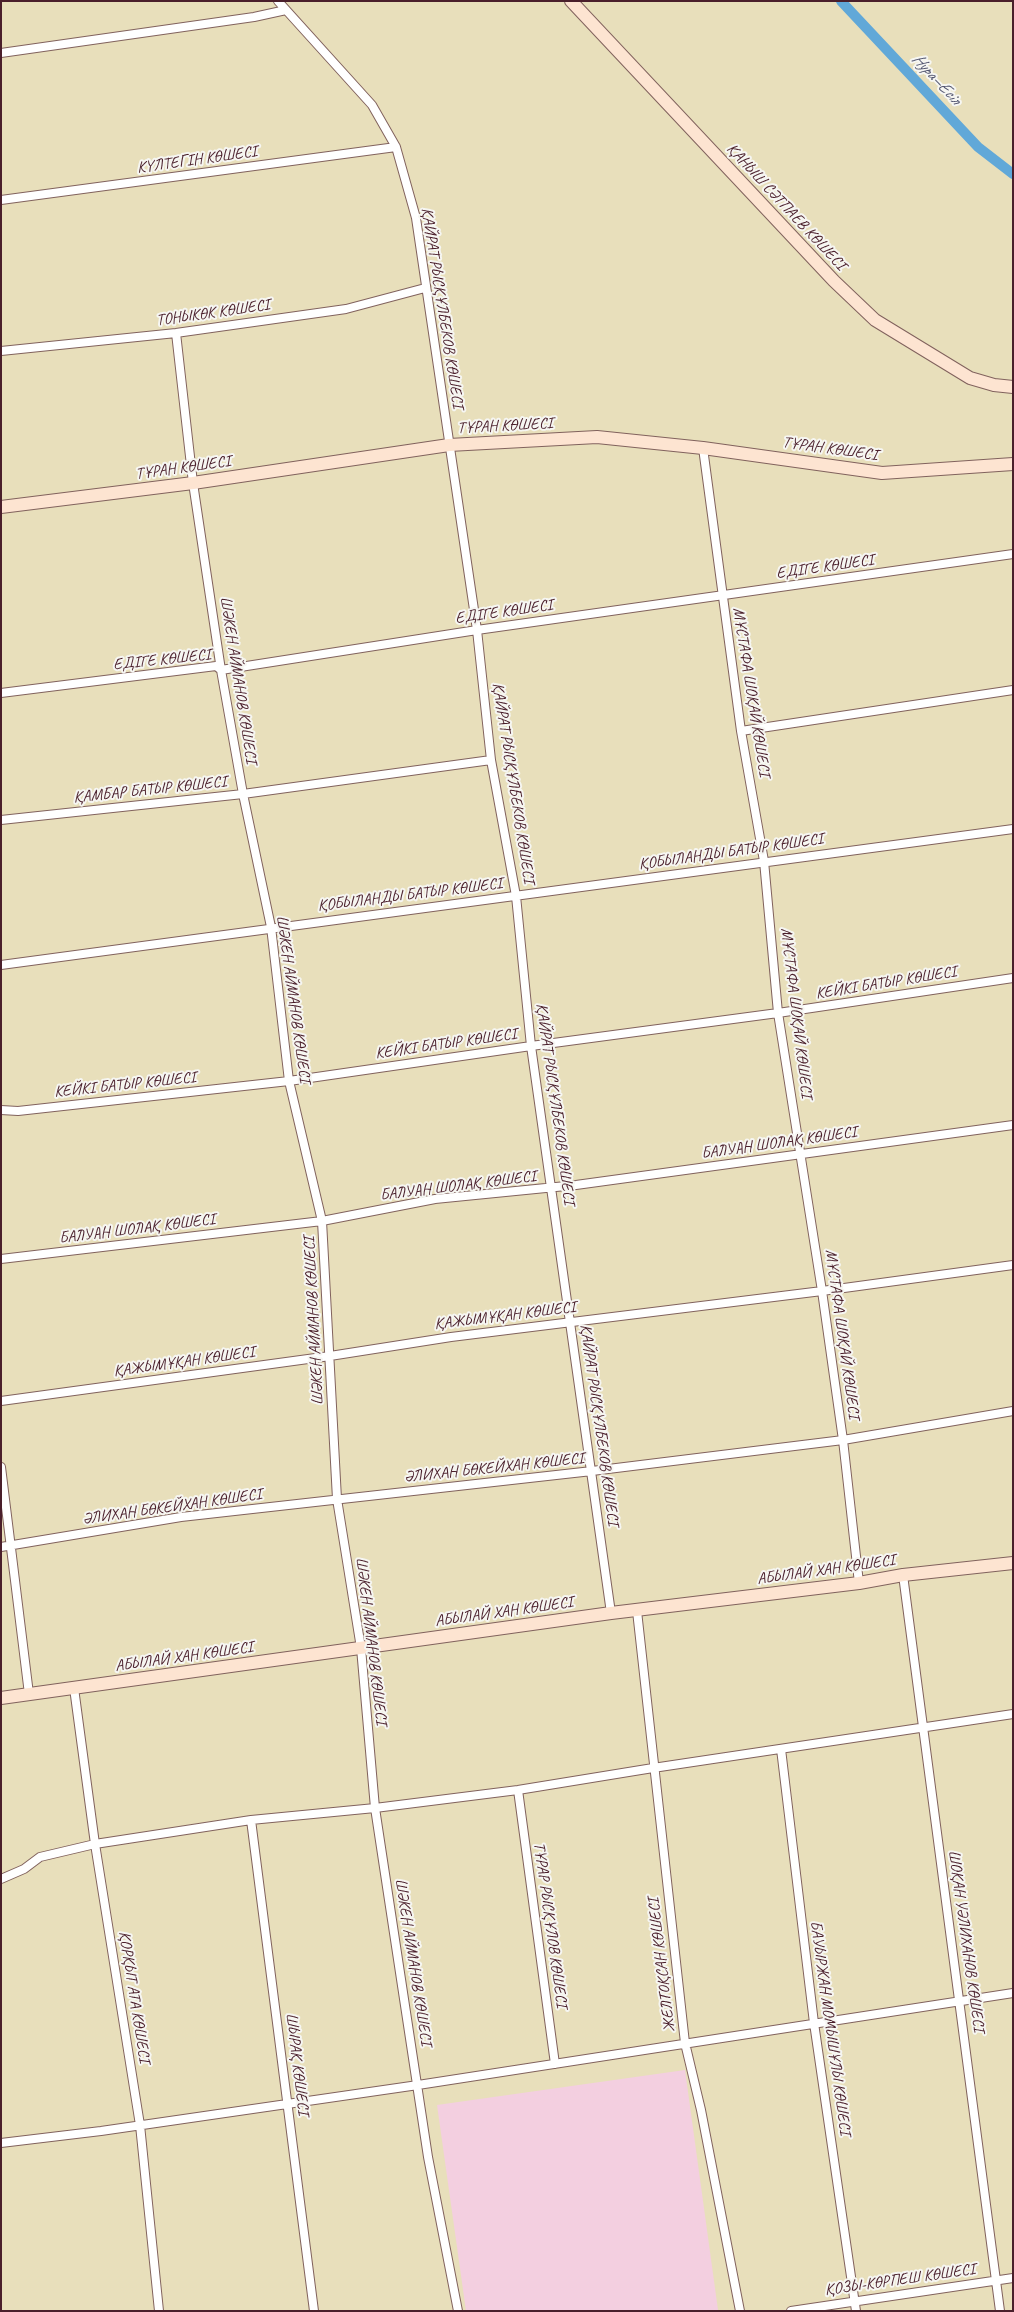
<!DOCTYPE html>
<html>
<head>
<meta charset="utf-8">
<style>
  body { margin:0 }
  #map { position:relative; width:1014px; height:2312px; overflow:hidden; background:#e8dfbb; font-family:Caveat,sans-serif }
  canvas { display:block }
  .frame { position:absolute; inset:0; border:2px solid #4a1f2b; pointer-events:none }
</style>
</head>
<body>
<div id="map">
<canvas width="1014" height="2312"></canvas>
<div class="frame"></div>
</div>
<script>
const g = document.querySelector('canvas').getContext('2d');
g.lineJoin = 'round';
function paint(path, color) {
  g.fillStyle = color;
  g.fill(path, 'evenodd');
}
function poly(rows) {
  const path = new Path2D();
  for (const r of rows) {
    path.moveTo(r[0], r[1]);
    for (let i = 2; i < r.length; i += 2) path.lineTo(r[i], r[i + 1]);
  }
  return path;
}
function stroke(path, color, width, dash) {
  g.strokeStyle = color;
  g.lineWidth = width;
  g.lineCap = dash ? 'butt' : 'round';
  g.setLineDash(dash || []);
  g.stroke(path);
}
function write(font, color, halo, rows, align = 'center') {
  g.font = font + ' Caveat,sans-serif';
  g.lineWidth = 4;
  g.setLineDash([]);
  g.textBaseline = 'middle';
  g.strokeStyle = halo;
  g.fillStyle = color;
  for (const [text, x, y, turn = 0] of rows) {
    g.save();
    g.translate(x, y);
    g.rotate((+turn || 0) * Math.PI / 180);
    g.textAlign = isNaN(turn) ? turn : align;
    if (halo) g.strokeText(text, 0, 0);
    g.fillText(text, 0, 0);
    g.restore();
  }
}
paint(poly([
  [685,2070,718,2310,466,2311,437,2105]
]), '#f3cfe0');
stroke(poly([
  [841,1,978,147,1013,174]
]), '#61a8d8', 10);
const street = poly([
  [278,1,372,105,396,147,416,218,477,630,491,760,516,896,531,1046,611,1613],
  [1,53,254,17,286,10],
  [1,200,396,147],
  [176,333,193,483,221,670,243,794,271,927,289,1081,322,1221,337,1499,361,1648,375,1808,428,2157,458,2311],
  [1,351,176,333,346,309,425,288],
  [703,448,741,731,764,861,778,1013,822,1291,843,1440,859,1583],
  [1,693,216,666,221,670,477,630,1013,554],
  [741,731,1013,690],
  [1,820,243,794,491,760],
  [1,965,1013,829],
  [1,1110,18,1111,289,1081,531,1046,778,1013,1013,978],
  [1,1259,322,1221,435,1199,576,1185,1013,1125],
  [1,1401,330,1356,451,1337,822,1291,1013,1265],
  [1,1467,29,1694],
  [1,1547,181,1517,592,1471,843,1440,1013,1411],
  [903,1575,1000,2311],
  [637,1611,685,2043,701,2110,740,2311],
  [74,1688,95,1844,140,2125,159,2311],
  [781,1749,814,2023,856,2311],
  [518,1790,555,2064],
  [251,1820,314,2311],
  [1,1879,24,1869,40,1857,95,1844,251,1820,375,1808,518,1790,653,1768,1013,1714],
  [1,2143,101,2131,418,2085,1013,1993],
  [791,2311,1013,2278]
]);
const secondary = poly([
  [571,1,834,281,875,320,970,378,994,385,1013,387],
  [1,507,193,483,449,445,597,437,703,448,882,473,1013,464],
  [1,1698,611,1613,859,1583,903,1575,1013,1563]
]);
stroke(street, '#81625d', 10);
stroke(secondary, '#81625d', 14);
stroke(street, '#fff', 8);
stroke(secondary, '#fde4d1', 12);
write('16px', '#4a1f2b', '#f6f6f2', [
  ["КҮЛТЕГІН КӨШЕСІ",197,160,-8],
  ["ҚАНЫШ СӘТПАЕВ КӨШЕСІ",786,207,47],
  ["ҚАЙРАТ РЫСҚҰЛБЕКОВ КӨШЕСІ",442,308,81],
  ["ТОНЫКӨК КӨШЕСІ",213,313,-8],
  ["ТҰРАН КӨШЕСІ",505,426,-3],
  ["ТҰРАН КӨШЕСІ",830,449,8],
  ["ТҰРАН КӨШЕСІ",183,468,-8],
  ["ЕДІГЕ КӨШЕСІ",825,567,-8],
  ["ЕДІГЕ КӨШЕСІ",504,612,-8],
  ["ЕДІГЕ КӨШЕСІ",162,660,-6],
  ["ШӘКЕН АЙМАНОВ КӨШЕСІ",238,680,81],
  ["МҰСТАФА ШОҚАЙ КӨШЕСІ",751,692,81],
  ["ҚАЙРАТ РЫСҚҰЛБЕКОВ КӨШЕСІ",513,783,81],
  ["ҚАМБАР БАТЫР КӨШЕСІ",150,790,-6],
  ["ҚОБЫЛАНДЫ БАТЫР КӨШЕСІ",731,852,-8],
  ["ҚОБЫЛАНДЫ БАТЫР КӨШЕСІ",410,895,-7],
  ["КЕЙКІ БАТЫР КӨШЕСІ",886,983,-9],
  ["ШӘКЕН АЙМАНОВ КӨШЕСІ",293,999,82],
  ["МҰСТАФА ШОҚАЙ КӨШЕСІ",796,1013,83],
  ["КЕЙКІ БАТЫР КӨШЕСІ",446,1044,-8],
  ["КЕЙКІ БАТЫР КӨШЕСІ",125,1085,-6],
  ["ҚАЙРАТ РЫСҚҰЛБЕКОВ КӨШЕСІ",555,1104,82],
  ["БАЛУАН ШОЛАҚ КӨШЕСІ",779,1143,-8],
  ["БАЛУАН ШОЛАҚ КӨШЕСІ",458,1186,-7],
  ["БАЛУАН ШОЛАҚ КӨШЕСІ",137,1229,-7],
  ["ҚАЖЫМҰҚАН КӨШЕСІ",505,1316,-7],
  ["ШӘКЕН АЙМАНОВ КӨШЕСІ",314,1321,-93],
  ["МҰСТАФА ШОҚАЙ КӨШЕСІ",842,1334,82],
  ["ҚАЖЫМҰҚАН КӨШЕСІ",184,1362,-8],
  ["ҚАЙРАТ РЫСҚҰЛБЕКОВ КӨШЕСІ",599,1425,82],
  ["ӘЛИХАН БӨКЕЙХАН КӨШЕСІ",494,1468,-6],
  ["ӘЛИХАН БӨКЕЙХАН КӨШЕСІ",172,1507,-8],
  ["АБЫЛАЙ ХАН КӨШЕСІ",826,1570,-8],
  ["АБЫЛАЙ ХАН КӨШЕСІ",504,1612,-8],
  ["ШӘКЕН АЙМАНОВ КӨШЕСІ",371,1641,83],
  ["АБЫЛАЙ ХАН КӨШЕСІ",184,1657,-8],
  ["ТҰРАР РЫСҚҰЛОВ КӨШЕСІ",550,1925,82],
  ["ШОҚАН УӘЛИХАНОВ КӨШЕСІ",966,1941,82],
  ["ШӘКЕН АЙМАНОВ КӨШЕСІ",413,1962,81],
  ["ЖЕЛТОҚСАН КӨШЕСІ",662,1965,-97],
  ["ҚОРҚЫТ АТА КӨШЕСІ",134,1997,81],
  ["БАУЫРЖАН МОМЫШҰЛЫ КӨШЕСІ",830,2028,82],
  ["ШЫРАҚ КӨШЕСІ",297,2064,83],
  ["ҚОЗЫ-КӨРПЕШ КӨШЕСІ",900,2280,-8]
]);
write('italic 17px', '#535670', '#f6f6f2', [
  ["Нура—Есіл",936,79,47]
]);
</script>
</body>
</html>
